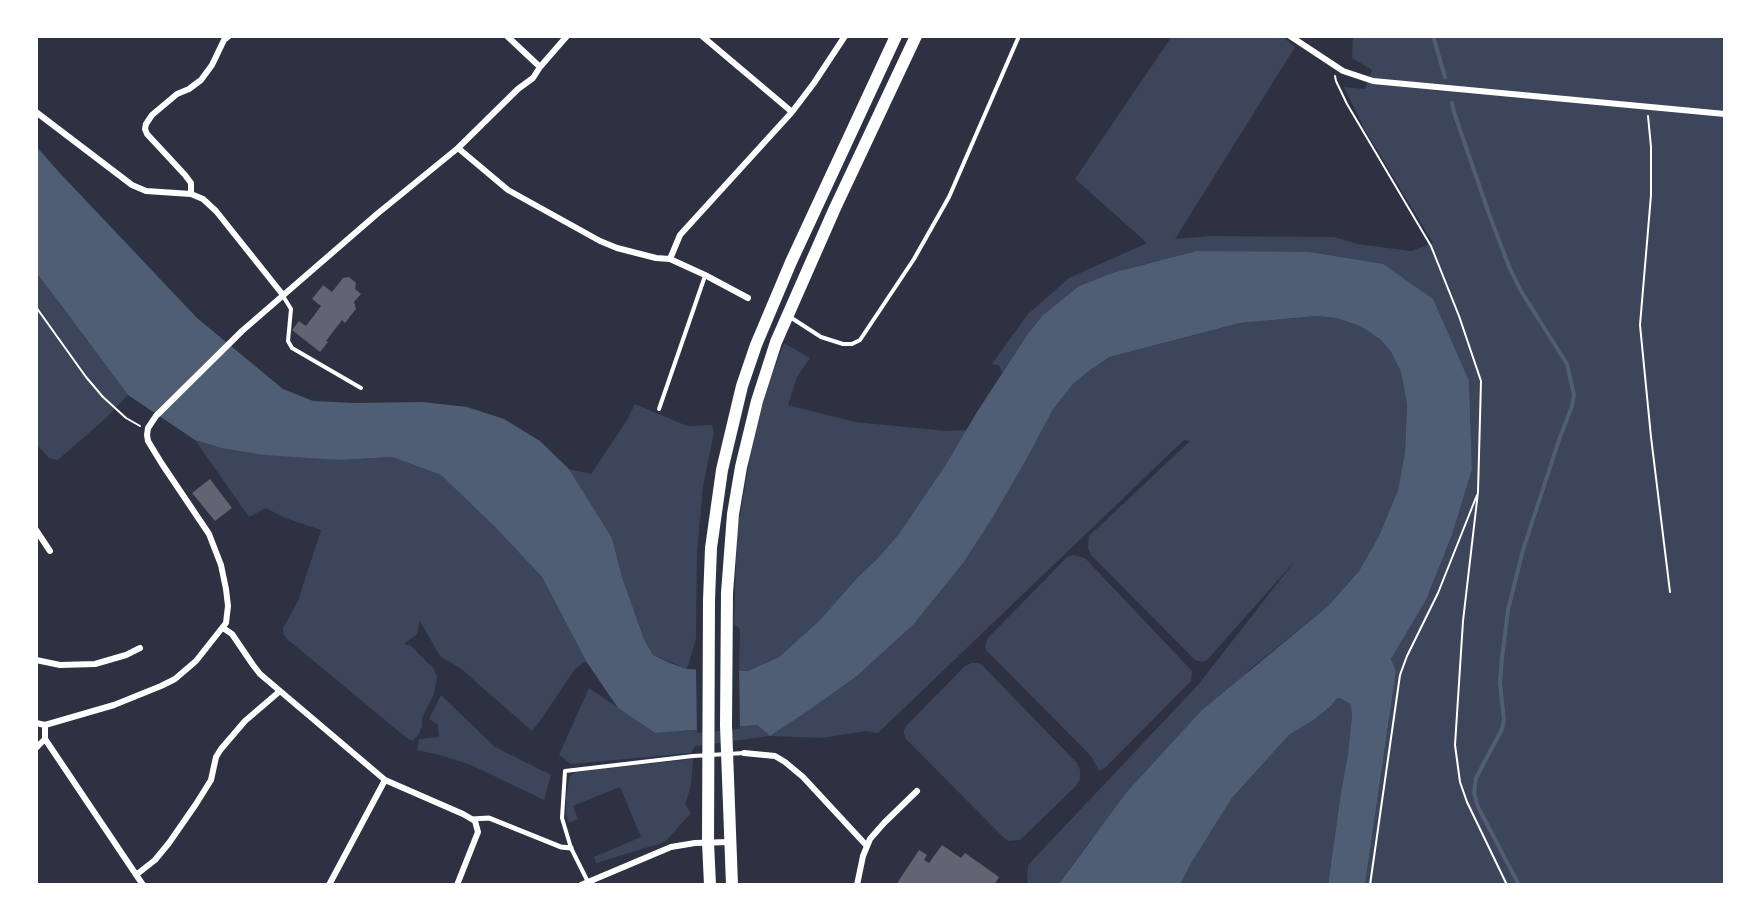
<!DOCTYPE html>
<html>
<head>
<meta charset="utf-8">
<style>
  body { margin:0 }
  #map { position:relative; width:1761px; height:921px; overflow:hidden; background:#2d3142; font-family:Signika,sans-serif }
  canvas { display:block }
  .frame { position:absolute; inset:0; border:38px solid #fff; pointer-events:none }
</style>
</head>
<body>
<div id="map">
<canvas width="1761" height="921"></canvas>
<div class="frame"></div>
</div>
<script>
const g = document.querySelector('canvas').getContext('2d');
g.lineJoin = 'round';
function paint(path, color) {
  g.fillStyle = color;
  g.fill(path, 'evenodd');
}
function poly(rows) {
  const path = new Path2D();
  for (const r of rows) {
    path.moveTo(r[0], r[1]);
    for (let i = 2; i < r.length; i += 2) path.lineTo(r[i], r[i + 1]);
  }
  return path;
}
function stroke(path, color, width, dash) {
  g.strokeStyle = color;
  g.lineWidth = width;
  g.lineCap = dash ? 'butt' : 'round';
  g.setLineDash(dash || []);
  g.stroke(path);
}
paint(poly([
  [1172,36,1282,36,1295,47,1175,239,1212,236,1335,237,1357,244,1411,251,1433,243,1365,130,1344,87,1365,89,1372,70,1352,58,1353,36,1725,36,1725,885,1365,885,1396,671,1391,659,1426,600,1452,535,1472,470,1469,381,1226,252,1196,251,1112,273,1079,286,1043,315,1027,335,1002,373,999,365,992,364,1028,314,1069,278,1147,243,1075,179],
  [36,273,52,293,128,395,106,418,58,460,49,458,36,444],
  [1316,316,1337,318,1360,326,1380,339,1391,352,1401,372,1407,405,1405,452,1398,490,1379,536,1359,571,1328,606,1249,670,1089,842,1058,885,1027,885,1028,865,1197,686,1295,561,1207,660,1203,662,1195,660,1091,555,1088,548,1089,536,1190,441,1184,440,878,733,866,731,822,738,770,736,695,746,691,753,571,764,559,755,589,688,655,733,757,725,770,736,808,711,857,676,914,624,964,562,993,517,1026,460,1052,409,1073,384,1090,370,1111,357,1240,323],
  [784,343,810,358,797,377,788,405,855,422,947,431,967,430,945,466,898,535,878,558,857,578,820,620,779,657,748,671,739,671,740,629,734,624,737,531,751,452,765,394],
  [635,404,687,426,712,425,714,432,703,486,697,555,696,639,687,669,653,655,644,639,622,577,612,538,569,469,591,474,627,420],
  [195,440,221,448,341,460,392,457,441,475,496,528,542,577,586,661,575,669,540,721,532,731,460,668,440,656,420,621,417,634,404,644,411,646,434,669,437,677,434,694,422,718,422,726,419,734,413,741,408,739,287,639,283,634,283,628,298,601,321,530,285,518,266,508,249,517],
  [1073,555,1085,558,1192,671,1191,681,1106,767,1099,771,1091,756,986,650,985,646,987,639,1067,557],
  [971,663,978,663,982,665,1077,763,1080,770,1080,779,1076,786,1020,840,1009,841,1003,837,906,739,904,734,904,730,907,725,965,666],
  [441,695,495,747,551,775,544,800,471,765,440,755,417,750,419,739,439,737,438,725,429,719],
  [1340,698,1350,704,1352,714,1348,754,1341,792,1328,885,1180,885,1190,865,1232,798,1289,735,1315,719,1332,705,1336,699],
  [693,759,691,786,685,804,691,813,665,842,596,863,594,857,641,837,620,787,573,806,578,819,569,823,566,815,566,797,570,776,576,772]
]), '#3c4559');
paint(poly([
  [36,146,57,170,197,318,283,389,313,401,354,403,423,402,467,407,504,419,540,441,569,469,612,538,622,577,644,639,653,655,670,663,687,669,748,671,779,657,819,621,857,578,878,558,898,535,945,466,977,412,1027,335,1043,315,1079,286,1112,273,1196,251,1309,252,1383,264,1433,299,1469,381,1472,470,1452,535,1426,600,1391,659,1396,671,1365,885,1328,885,1341,792,1348,754,1352,714,1350,704,1340,698,1336,699,1332,705,1315,719,1289,735,1232,798,1190,865,1180,885,1058,885,1126,793,1201,711,1328,606,1359,571,1379,536,1398,490,1405,452,1407,405,1401,372,1391,352,1380,339,1360,326,1337,318,1316,316,1240,323,1110,357,1090,370,1073,384,1053,409,1026,460,993,517,964,562,914,624,857,676,808,711,770,736,757,725,655,733,618,708,586,661,542,577,496,528,441,475,392,457,341,460,264,455,221,448,195,440,128,395,52,293,36,273]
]), '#4f5d75');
paint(poly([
  [696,666,739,668,740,729,697,733]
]), '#2d3142');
stroke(poly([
  [1433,36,1445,77],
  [1452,103,1454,112,1489,214,1510,269,1521,291,1567,364,1574,395,1572,406,1559,440,1523,550,1508,610,1502,658,1500,683,1504,720,1502,729,1476,778,1474,793,1478,807,1519,885]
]), '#4f5d75', 4);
paint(poly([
  [349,277,356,283,355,289,361,294,354,302,356,309,345,323,342,320,326,341,328,342,320,352,292,330,299,321,306,326,321,306,312,299,323,285,332,292,343,278],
  [210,479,232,508,215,521,192,493],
  [942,845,961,858,965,853,999,877,994,885,896,885,919,850,927,855,924,860,929,863]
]), '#626471');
stroke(poly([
  [1335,76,1336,81,1347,104,1431,246,1459,316,1481,381,1478,492,1463,621,1455,745,1460,782,1467,802,1507,885],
  [1648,116,1651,147,1651,195,1640,325,1651,437,1670,592],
  [36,307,86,377,103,397,126,418,140,426],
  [1370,885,1400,675,1407,656,1438,593,1477,495]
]), '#fff', 2);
stroke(poly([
  [283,296,291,309,288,341,292,348,361,388],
  [790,317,821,337,843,344,852,344,860,340,914,259,949,197,1019,36],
  [659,409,705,276],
  [588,882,571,848,562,818,565,771,693,756,744,753]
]), '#fff', 4);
stroke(poly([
  [472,819,489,818,561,847,571,848]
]), '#fff', 5);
stroke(poly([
  [507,36,540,67],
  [702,36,792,112],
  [1290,36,1343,71,1373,81,1725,114],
  [36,112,132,185,146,191,191,194,203,199,216,211,283,295],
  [458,148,508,190,600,241,617,248,656,258,670,259,705,275,748,298],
  [191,194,191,183,185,175,147,134,145,129,146,124,152,115,177,94,189,89,201,80,212,65,224,40,229,36],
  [670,259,680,235,792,112,814,83,845,36],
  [36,530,50,551],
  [223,628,232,634,253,665,260,674,385,780,463,814,475,821,478,832,457,885],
  [36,660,60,665,95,664,126,655,140,648],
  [36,723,45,725,114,705,161,686,175,679,196,661,226,623,228,606,226,589,221,565,209,534,162,464,148,441,147,435,148,428,156,416,242,331,377,214,458,148,518,89,533,78,540,67,567,36],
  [45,725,45,739,143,885],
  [36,748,45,739],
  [744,753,775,756,785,762,803,777,866,845],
  [136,875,155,860,169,843,196,804,211,780,216,757,221,749,245,721,280,691],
  [329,885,385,780],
  [581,885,671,847,695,843,729,842],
  [857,885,863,856,870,839,884,823,917,791]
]), '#fff', 6);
stroke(poly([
  [710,885,708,842,709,600,711,548,722,470,742,386,756,345,791,262,896,36],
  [732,885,726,725,727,593,733,514,741,467,757,401,776,342,835,208,916,36]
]), '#fff', 12);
</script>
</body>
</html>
